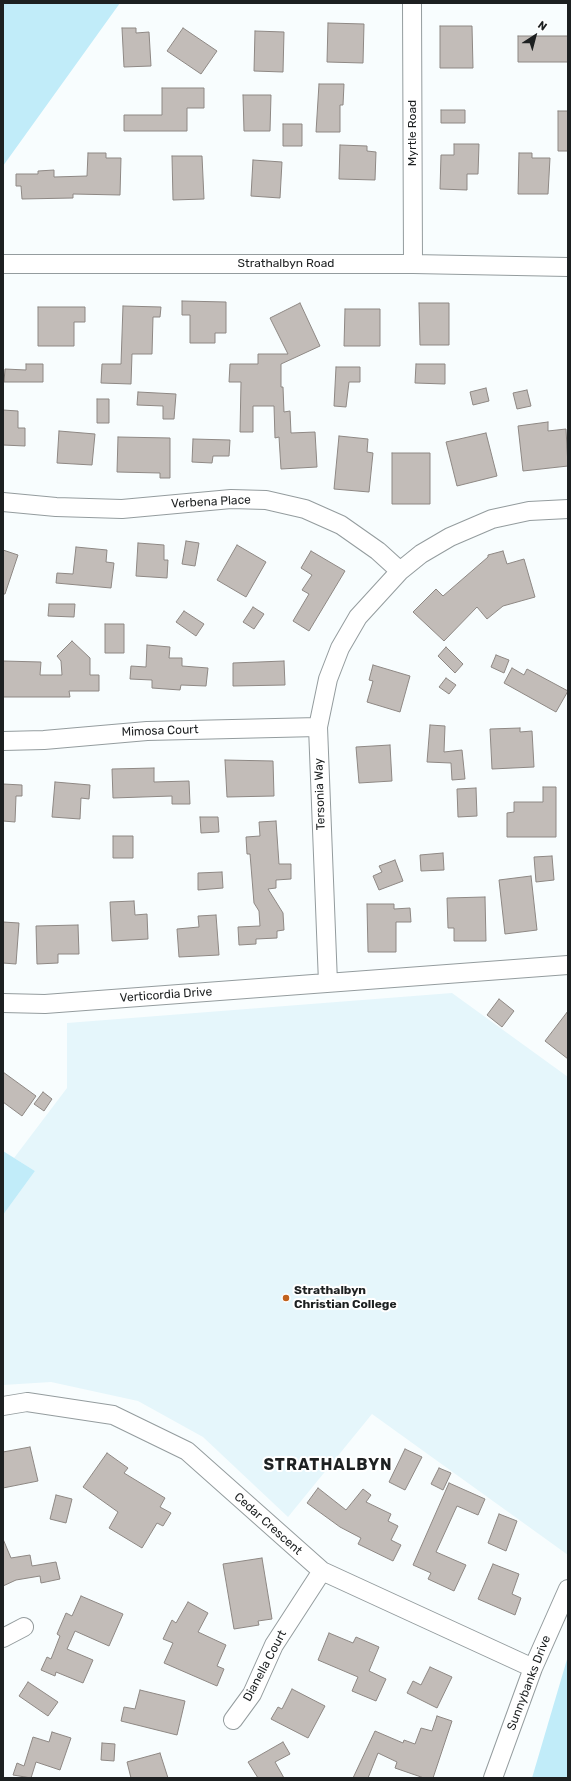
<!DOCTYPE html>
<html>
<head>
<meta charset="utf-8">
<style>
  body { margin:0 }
  #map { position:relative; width:571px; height:1781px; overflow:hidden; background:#f8fdfe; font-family:Rubik,sans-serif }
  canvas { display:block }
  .frame { position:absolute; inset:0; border:4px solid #1d2021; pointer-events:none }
  .north { position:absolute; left:515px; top:16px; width:40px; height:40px; -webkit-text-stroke:3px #fff; paint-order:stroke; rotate:36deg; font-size:11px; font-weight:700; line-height:16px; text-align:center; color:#1d2021 }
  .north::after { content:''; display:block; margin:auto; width:14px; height:18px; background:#1d2021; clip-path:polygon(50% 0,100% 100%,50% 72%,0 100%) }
</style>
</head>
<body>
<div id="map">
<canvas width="571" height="1781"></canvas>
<div class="frame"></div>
<div class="north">N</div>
</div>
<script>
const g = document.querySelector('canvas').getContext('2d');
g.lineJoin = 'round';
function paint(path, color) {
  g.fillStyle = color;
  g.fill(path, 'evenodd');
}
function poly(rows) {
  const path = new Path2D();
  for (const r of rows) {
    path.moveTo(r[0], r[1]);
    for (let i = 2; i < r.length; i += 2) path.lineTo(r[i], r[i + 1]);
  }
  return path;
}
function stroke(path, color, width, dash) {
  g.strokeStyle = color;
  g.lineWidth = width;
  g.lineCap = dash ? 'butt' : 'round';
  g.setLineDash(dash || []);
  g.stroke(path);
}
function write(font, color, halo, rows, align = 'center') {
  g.font = font + ' Rubik,sans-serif';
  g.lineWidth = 4;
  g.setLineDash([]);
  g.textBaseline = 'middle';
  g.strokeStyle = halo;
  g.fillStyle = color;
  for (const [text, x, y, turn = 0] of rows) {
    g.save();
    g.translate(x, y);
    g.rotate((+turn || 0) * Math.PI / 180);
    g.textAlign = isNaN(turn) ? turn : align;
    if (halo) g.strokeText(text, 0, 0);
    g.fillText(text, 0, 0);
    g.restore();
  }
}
paint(poly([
  [452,993,568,1077,568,1555,372,1414,288,1517,203,1437,138,1401,51,1382,3,1385,3,1215,35,1171,14,1158,67,1088,67,1023]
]), '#e5f6fb');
paint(poly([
  [3,3,120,3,3,166],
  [3,1151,35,1171,3,1215],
  [568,1656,568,1778,532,1778]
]), '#c1ecf9');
const building = poly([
  [328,23,364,24,363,63,327,62,328,23],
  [440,26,472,26,473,68,440,68,440,26],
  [122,28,136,28,136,33,149,32,151,66,124,67,122,28],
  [183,28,217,51,201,74,167,51,183,28],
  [255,31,284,32,283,72,254,71,255,31],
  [518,36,568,36,568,62,518,62,518,36],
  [319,84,344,84,343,105,340,105,340,132,316,132,319,84],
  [162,88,204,88,204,108,187,108,187,131,124,131,124,115,162,115,162,88],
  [243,95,271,95,270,131,244,131,243,95],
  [441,110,465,110,465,123,441,123,441,110],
  [558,111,568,111,568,151,558,151,558,111],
  [283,124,302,124,302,146,283,146,283,124],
  [454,144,479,144,478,174,467,174,467,190,440,189,441,155,454,155,454,144],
  [340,145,367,146,367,151,376,152,375,180,339,179,340,145],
  [88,153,106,153,106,158,121,158,120,195,73,194,73,198,22,199,21,186,16,186,16,174,38,174,38,171,54,170,54,177,87,176,88,153],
  [519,153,532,153,532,158,550,158,548,194,518,194,519,153],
  [172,156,202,156,204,199,173,200,172,156],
  [253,160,282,162,280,198,251,196,253,160],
  [182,301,226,302,226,333,215,333,215,343,190,343,190,315,182,315,182,301],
  [300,303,320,346,281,364,281,387,283,387,284,412,290,411,291,433,315,432,317,467,281,469,279,437,275,438,274,406,253,406,253,432,240,432,241,382,229,382,230,364,258,364,258,354,288,354,270,318,300,303],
  [419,303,449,303,449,345,420,345,419,303],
  [123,306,161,307,160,317,153,317,152,354,132,354,131,384,101,383,102,364,121,364,123,306],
  [38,307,85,307,85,322,74,322,74,346,38,346,38,307],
  [345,309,380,309,380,346,344,346,345,309],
  [26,364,43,364,43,382,4,382,5,369,26,370,26,364],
  [416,364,445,364,445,384,415,383,416,364],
  [336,367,360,367,360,382,349,382,346,407,334,406,336,367],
  [486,388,489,401,473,405,470,392,486,388],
  [527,390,531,406,517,409,513,393,527,390],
  [138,392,176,394,174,419,163,419,163,406,137,405,138,392],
  [97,399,109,399,109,423,97,423,97,399],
  [3,410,18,411,18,428,25,428,25,446,3,445,3,410],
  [548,422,548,431,566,429,568,466,523,471,518,426,548,422],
  [59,431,95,434,92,465,57,463,59,431],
  [486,433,497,476,457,486,446,442,486,433],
  [339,436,368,439,367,452,373,453,369,492,334,489,339,436],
  [118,437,170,438,170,478,160,478,160,473,117,472,118,437],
  [193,439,230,440,229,456,213,456,212,463,192,462,193,439],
  [392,453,430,453,430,504,392,504,392,453],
  [186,541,199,543,195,566,182,564,186,541],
  [138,543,164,545,164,560,168,560,167,578,136,576,138,543],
  [237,545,266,562,246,597,217,580,237,545],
  [76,547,107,550,106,562,114,563,111,588,56,583,57,573,73,574,76,547],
  [3,550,18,555,5,594,3,594,3,550],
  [311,551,345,571,309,631,293,621,309,594,302,590,312,575,301,568,311,551],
  [503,551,507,564,524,559,535,597,503,606,487,619,477,607,444,641,413,612,436,589,443,596,488,557,488,555,503,551],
  [49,604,75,604,74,617,48,616,49,604],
  [253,607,264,614,254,629,243,622,253,607],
  [184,611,204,624,196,636,176,622,184,611],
  [105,624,124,624,124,653,105,653,105,624],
  [72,641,90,658,90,675,99,675,99,691,69,691,70,697,3,697,3,661,41,662,40,675,62,675,61,661,57,656,72,641],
  [147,645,170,647,169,658,182,658,182,666,208,668,206,686,181,685,180,690,152,688,152,680,130,679,131,666,146,667,147,645],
  [446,647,463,664,455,673,438,656,446,647],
  [496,655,509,660,504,673,491,667,496,655],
  [284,661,285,685,233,686,233,663,284,661],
  [373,665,410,676,400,712,367,702,373,681,369,680,373,665],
  [512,668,524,675,527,669,568,691,556,712,504,683,512,668],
  [446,678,456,685,449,694,439,687,446,678],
  [430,725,445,726,444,752,462,750,465,779,452,780,451,763,427,762,430,725],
  [520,728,520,732,532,731,534,767,492,769,490,729,520,728],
  [390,745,392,781,359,783,356,747,390,745],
  [225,760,273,761,274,796,227,797,225,760],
  [154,768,154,782,189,781,190,804,172,804,172,796,113,798,112,769,154,768],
  [55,782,90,785,89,799,81,798,80,819,52,817,55,782],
  [3,784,22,785,22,796,16,796,15,822,3,821,3,784],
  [543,787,556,787,556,837,507,837,507,813,514,812,514,802,543,802,543,787],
  [476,788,477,816,458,817,457,789,476,788],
  [200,817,218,817,219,832,201,833,200,817],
  [276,821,279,864,291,864,291,879,276,880,276,888,268,889,283,913,284,930,277,931,277,938,256,939,256,944,239,945,238,927,260,926,259,911,254,903,250,854,247,854,246,837,260,836,259,822,276,821],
  [113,836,133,836,133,858,113,858,113,836],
  [443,853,444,870,421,871,420,855,443,853],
  [552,856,554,880,536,882,534,857,552,856],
  [395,860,403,881,379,890,373,876,382,872,379,866,395,860],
  [222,872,223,888,198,890,198,873,222,872],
  [531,876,537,930,505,934,499,880,531,876],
  [485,897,486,941,454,941,454,928,448,928,447,898,485,897],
  [134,901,135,915,147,914,148,939,112,941,110,902,134,901],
  [367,904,394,904,394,909,410,908,411,922,396,922,396,952,368,952,367,904],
  [216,915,219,955,179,957,177,929,199,927,198,916,216,915],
  [3,922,19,923,16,964,3,963,3,922],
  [78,925,79,954,58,954,58,963,37,964,36,926,78,925],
  [499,999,514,1011,502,1027,487,1015,499,999],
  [568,1011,568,1059,545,1041,568,1011],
  [3,1072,36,1096,22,1116,3,1102,3,1072],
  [43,1092,52,1099,44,1111,34,1104,43,1092],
  [30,1447,38,1481,3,1488,3,1452,30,1447],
  [405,1449,422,1457,405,1490,389,1482,405,1449],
  [107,1453,128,1468,124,1473,165,1498,160,1507,171,1513,163,1526,157,1523,142,1548,109,1528,118,1512,83,1487,107,1453],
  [439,1468,451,1473,443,1490,431,1484,439,1468],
  [449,1483,485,1499,478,1515,457,1506,436,1552,466,1565,454,1591,428,1579,431,1573,413,1565,449,1483],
  [318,1488,346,1510,363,1489,371,1495,366,1502,391,1514,388,1521,398,1526,391,1540,401,1545,393,1561,358,1544,361,1538,340,1527,307,1503,318,1488],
  [56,1495,72,1499,66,1523,50,1519,56,1495],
  [499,1514,517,1521,506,1551,488,1543,499,1514],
  [3,1539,11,1558,30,1555,32,1566,56,1562,60,1579,41,1583,40,1576,16,1580,3,1586,3,1539],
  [262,1558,272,1619,258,1621,259,1625,234,1629,223,1564,262,1558],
  [493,1564,519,1574,512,1594,521,1598,515,1615,478,1599,493,1564],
  [81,1596,123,1614,109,1646,75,1631,67,1649,93,1660,83,1683,56,1672,55,1676,41,1670,47,1657,51,1659,60,1636,57,1634,66,1613,72,1616,81,1596],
  [188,1602,208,1613,198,1632,226,1645,217,1666,224,1669,217,1686,164,1663,173,1643,163,1639,172,1620,176,1623,188,1602],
  [329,1633,353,1643,356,1637,379,1647,369,1671,386,1679,376,1701,352,1691,358,1677,318,1660,329,1633],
  [430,1667,452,1677,437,1708,407,1693,413,1681,421,1685,430,1667],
  [28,1682,58,1702,48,1716,19,1696,28,1682],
  [292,1689,325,1706,308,1738,271,1719,278,1707,282,1709,292,1689],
  [140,1690,185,1701,177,1735,121,1721,124,1707,135,1709,140,1690],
  [437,1716,452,1721,433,1778,424,1778,395,1768,397,1762,378,1753,368,1778,353,1778,375,1731,403,1743,404,1740,415,1744,421,1728,432,1731,437,1716],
  [52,1732,71,1738,60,1770,36,1762,31,1778,13,1775,17,1763,24,1766,33,1737,49,1742,52,1732],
  [283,1742,290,1754,275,1762,284,1778,258,1778,248,1762,283,1742],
  [102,1743,115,1744,114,1761,101,1760,102,1743],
  [160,1753,168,1778,131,1778,127,1762,160,1753]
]);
paint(building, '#c2bcb8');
stroke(building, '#8e8884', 1);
const minor = poly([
  [412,3,413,264],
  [3,264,413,264,568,267],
  [3,502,56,507,122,509,231,499,266,500,305,509,341,525,378,551,400,571],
  [3,741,44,740,147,731,318,727],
  [328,983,318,727,328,679,340,648,358,617,400,571,421,554,450,537,492,519,529,511,568,509],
  [3,1003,45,1004,568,965],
  [3,1406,27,1402,113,1415,187,1451,322,1571,533,1668],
  [3,1638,24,1627],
  [233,1720,252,1694,274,1645,322,1571],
  [493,1778,533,1668,568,1589]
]);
stroke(minor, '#949c9e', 20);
stroke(minor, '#fff', 18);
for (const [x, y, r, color] of [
  [286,1298,4,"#c1621d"]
]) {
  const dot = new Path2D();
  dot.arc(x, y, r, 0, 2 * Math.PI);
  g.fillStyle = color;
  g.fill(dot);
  stroke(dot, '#fff', 1.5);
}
write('12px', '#1d2021', '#fff', [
  ["Myrtle Road",413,133,-90],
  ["Strathalbyn Road",286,264],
  ["Verbena Place",211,502,-3],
  ["Mimosa Court",160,731,-2],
  ["Tersonia Way",320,794,-92],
  ["Verticordia Drive",166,995,-4],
  ["Cedar Crescent",268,1524,42],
  ["Dianella Court",265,1666,-62],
  ["Sunnybanks Drive",529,1683,-69]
]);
write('bold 12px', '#1d2021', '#fff', [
  ["Strathalbyn",294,1291],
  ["Christian College",294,1305]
], 'left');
g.letterSpacing = '1px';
write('bold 16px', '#1d2021', '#fff', [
  ["STRATHALBYN",328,1465]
]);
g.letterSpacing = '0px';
</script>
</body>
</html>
